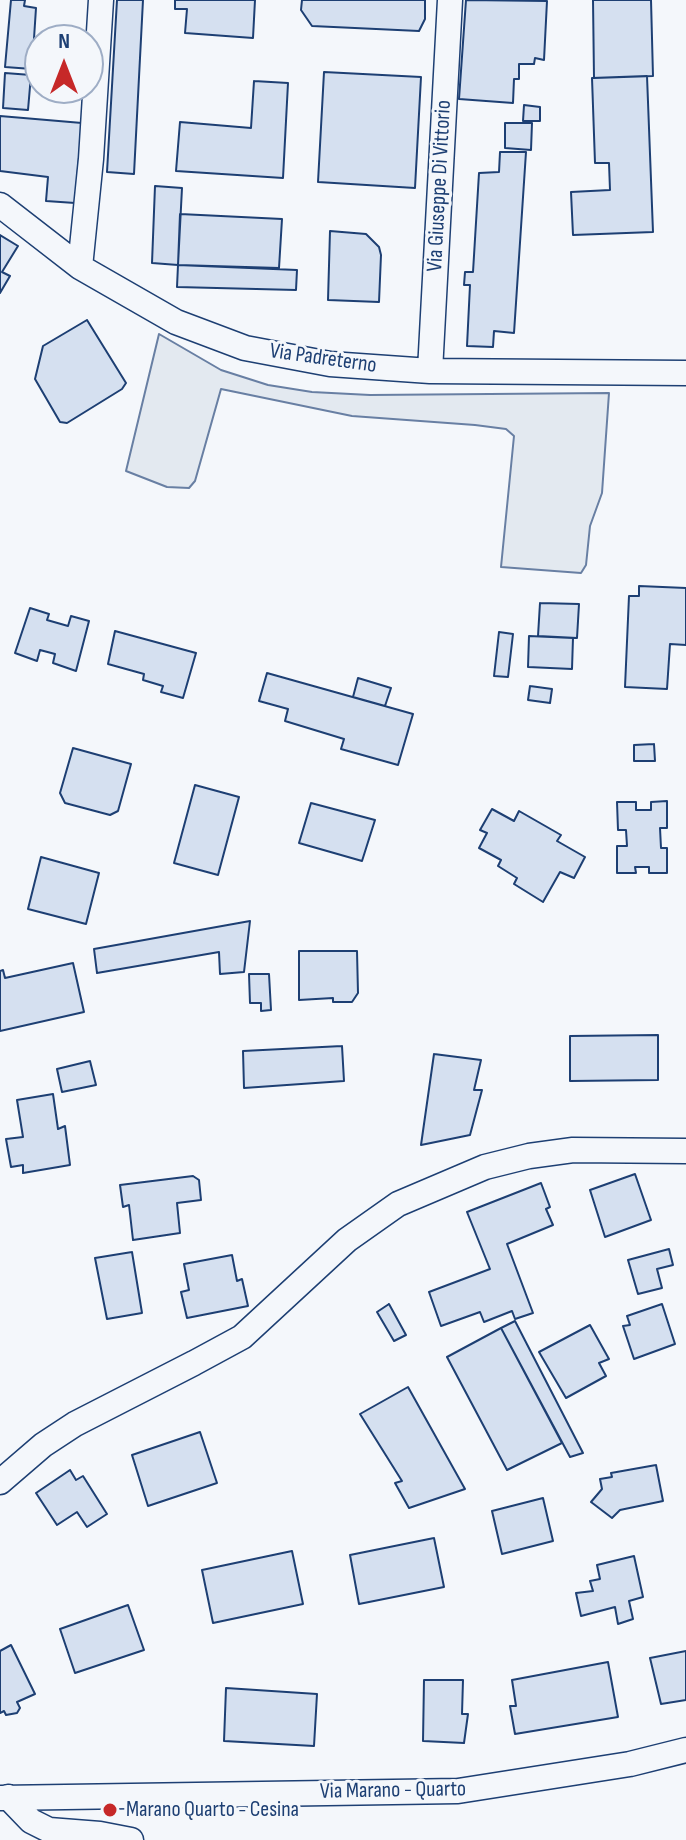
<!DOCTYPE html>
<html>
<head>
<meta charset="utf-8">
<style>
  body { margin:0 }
  #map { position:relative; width:686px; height:1840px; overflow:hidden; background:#f4f7fb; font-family:"Sofia Sans Condensed",sans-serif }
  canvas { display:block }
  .north { position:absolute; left:24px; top:24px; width:80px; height:80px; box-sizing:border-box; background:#f4f7fb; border:2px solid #9eadc5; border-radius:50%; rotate:0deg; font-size:22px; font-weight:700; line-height:32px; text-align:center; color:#1d3f73 }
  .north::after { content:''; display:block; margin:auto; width:28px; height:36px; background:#c62828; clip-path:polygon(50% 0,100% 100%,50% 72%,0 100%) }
</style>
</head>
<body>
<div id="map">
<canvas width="686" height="1840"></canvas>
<div class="north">N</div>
</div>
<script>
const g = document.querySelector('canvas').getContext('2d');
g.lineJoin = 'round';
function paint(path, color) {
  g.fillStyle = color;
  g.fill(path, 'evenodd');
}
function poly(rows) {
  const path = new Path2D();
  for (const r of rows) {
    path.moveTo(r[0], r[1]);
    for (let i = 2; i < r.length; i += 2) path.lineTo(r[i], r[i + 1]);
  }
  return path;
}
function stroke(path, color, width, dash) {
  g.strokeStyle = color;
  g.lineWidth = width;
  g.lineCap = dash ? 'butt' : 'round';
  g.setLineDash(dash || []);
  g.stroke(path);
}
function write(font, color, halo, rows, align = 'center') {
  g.font = font + ' "Sofia Sans Condensed",sans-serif';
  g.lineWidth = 6;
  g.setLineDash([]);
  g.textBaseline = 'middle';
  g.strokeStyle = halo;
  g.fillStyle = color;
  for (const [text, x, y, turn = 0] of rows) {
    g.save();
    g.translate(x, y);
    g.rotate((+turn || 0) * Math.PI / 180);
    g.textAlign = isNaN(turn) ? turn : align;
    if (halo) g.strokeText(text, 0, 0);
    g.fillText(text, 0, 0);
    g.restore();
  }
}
const green = poly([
  [159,334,221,370,268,385,312,392,370,395,609,393,602,493,590,526,586,565,581,573,501,567,514,436,506,429,475,425,352,416,221,389,195,481,189,488,167,487,126,471,159,334]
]);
paint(green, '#e3e9f0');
stroke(green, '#687fa3', 2);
const building = poly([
  [11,0,25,0,24,6,36,8,32,69,5,67,11,0],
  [117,0,143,0,134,174,107,172,117,0],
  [175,0,255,0,253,38,185,33,187,9,175,9,175,0],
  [302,0,425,0,425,19,419,31,312,26,301,10,302,0],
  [466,0,547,1,544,60,535,58,534,64,519,64,519,79,514,79,513,103,459,99,466,0],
  [593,0,651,0,653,76,594,78,593,0],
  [324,72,421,77,415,188,318,182,324,72],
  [5,73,31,75,28,110,3,108,5,73],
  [647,76,653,232,573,235,571,192,610,190,609,163,595,163,592,78,647,76],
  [254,81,288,83,283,178,176,171,180,122,251,128,254,81],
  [524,105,540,107,540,121,523,121,524,105],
  [0,116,82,123,75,203,46,201,48,177,0,171,0,116],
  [505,123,532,123,531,150,505,148,505,123],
  [500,152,526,152,514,333,494,331,493,347,467,346,470,285,464,285,465,272,473,272,479,173,499,172,500,152],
  [155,186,182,188,178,265,152,263,155,186],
  [180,214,282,219,279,268,178,265,180,214],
  [330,231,366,234,379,247,381,255,379,302,328,300,330,231],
  [0,235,18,246,2,272,10,276,0,293,0,235],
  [178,265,297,270,296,290,177,287,178,265],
  [87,320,126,383,122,389,67,423,60,422,35,379,43,346,87,320],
  [639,586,686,588,686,645,670,644,667,689,625,687,629,596,639,596,639,586],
  [540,603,579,604,577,638,538,636,540,603],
  [30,608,49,614,47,620,68,626,71,616,89,621,76,671,53,663,55,654,40,650,37,661,15,653,30,608],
  [115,631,196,653,183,698,161,692,163,686,143,680,144,674,108,664,115,631],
  [499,632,513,634,508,677,494,676,499,632],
  [529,636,573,638,572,669,528,667,529,636],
  [267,673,413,714,398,765,341,749,344,739,285,721,288,709,259,701,267,673],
  [358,678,391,688,385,706,353,697,358,678],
  [530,686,552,689,550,703,528,700,530,686],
  [654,744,655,761,634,761,634,745,654,744],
  [73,748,131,764,118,811,110,815,65,803,60,793,73,748],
  [195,785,239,797,218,875,174,863,195,785],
  [667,801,667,828,660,828,661,848,667,848,667,873,649,873,649,867,635,867,636,873,617,873,617,846,627,846,626,830,618,830,617,802,636,802,636,810,651,810,651,802,667,801],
  [311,803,375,820,362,861,299,843,311,803],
  [492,809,514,821,519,811,561,835,557,841,585,857,574,878,560,872,543,902,514,884,517,878,498,866,501,860,479,848,487,833,480,830,492,809],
  [41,857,99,873,86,924,28,909,41,857],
  [250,921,244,972,220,974,219,952,97,973,94,949,250,921],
  [299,951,357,951,358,993,352,1002,333,1002,333,998,299,1000,299,951],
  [73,963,84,1012,0,1031,0,971,3,970,5,978,73,963],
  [249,974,269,974,271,1010,261,1011,261,1003,250,1003,249,974],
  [658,1035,658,1080,570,1081,570,1036,658,1035],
  [342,1046,344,1081,244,1088,243,1051,342,1046],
  [434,1054,481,1060,474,1090,482,1090,470,1135,421,1145,434,1054],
  [90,1061,96,1085,62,1092,57,1069,90,1061],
  [53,1094,58,1129,65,1126,70,1165,23,1173,23,1165,11,1167,6,1139,23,1137,17,1100,53,1094],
  [635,1174,651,1220,605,1237,590,1190,635,1174],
  [193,1176,199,1180,201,1200,177,1203,180,1233,133,1240,129,1205,123,1207,120,1185,193,1176],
  [541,1183,550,1207,546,1209,553,1225,507,1244,533,1313,515,1319,512,1311,484,1322,480,1312,441,1326,429,1292,490,1269,467,1212,541,1183],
  [669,1249,673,1265,657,1269,662,1288,638,1294,628,1260,669,1249],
  [132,1252,142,1313,107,1319,95,1258,132,1252],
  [232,1255,237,1281,242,1279,248,1306,187,1318,181,1292,189,1290,184,1264,232,1255],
  [389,1304,406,1335,394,1341,377,1312,389,1304],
  [662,1304,675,1344,634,1359,623,1326,630,1325,627,1316,662,1304],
  [515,1321,583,1453,570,1457,501,1328,515,1321],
  [590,1325,609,1359,599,1363,606,1376,566,1398,539,1352,590,1325],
  [501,1328,562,1443,507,1470,447,1357,501,1328],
  [408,1387,465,1489,409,1508,395,1483,402,1481,360,1414,408,1387],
  [200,1432,217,1483,148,1506,132,1455,200,1432],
  [656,1465,663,1501,620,1510,612,1518,591,1502,602,1489,600,1479,612,1477,611,1473,656,1465],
  [70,1470,76,1480,83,1476,107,1514,87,1527,77,1512,57,1525,36,1493,70,1470],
  [543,1498,553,1541,502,1554,492,1511,543,1498],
  [434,1538,444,1587,359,1604,350,1555,434,1538],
  [292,1551,303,1604,213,1623,202,1570,292,1551],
  [634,1556,643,1597,629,1601,633,1619,618,1624,615,1607,581,1616,576,1593,593,1591,590,1581,600,1579,597,1565,634,1556],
  [128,1605,144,1650,75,1673,60,1629,128,1605],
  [11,1645,35,1694,17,1702,20,1708,17,1713,6,1715,4,1711,0,1713,0,1651,11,1645],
  [686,1651,686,1700,661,1704,650,1658,686,1651],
  [608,1662,618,1717,515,1734,510,1706,516,1706,512,1680,608,1662],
  [424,1680,463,1680,462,1714,468,1714,464,1743,423,1741,424,1680],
  [226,1688,317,1694,314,1746,224,1741,226,1688]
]);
paint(building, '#d5e0f0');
stroke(building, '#1d3f73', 2);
const street = poly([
  [0,205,80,267,176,322,245,348,330,364,430,371,686,373],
  [80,267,91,159,101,0],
  [430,371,450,0],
  [0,1482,43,1445,75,1424,194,1363,242,1337,347,1240,398,1204,485,1167,529,1156,573,1150,686,1151],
  [8,1797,31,1821,49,1830,100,1834,131,1840],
  [0,1798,458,1791,630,1764,686,1750]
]);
stroke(street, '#1d3f73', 27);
stroke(street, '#f4f7fb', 24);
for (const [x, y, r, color] of [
  [110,1810,8,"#c62828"]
]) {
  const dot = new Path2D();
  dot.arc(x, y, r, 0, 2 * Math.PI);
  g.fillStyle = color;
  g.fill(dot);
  stroke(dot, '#f4f7fb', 3);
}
write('22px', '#1d3f73', '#f4f7fb', [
  ["Via Giuseppe Di Vittorio",440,186,-87],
  ["Via Padreterno",323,359,8],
  ["Via Marano - Quarto",393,1791,-1]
]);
write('22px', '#1d3f73', '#f4f7fb', [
  ["Marano Quarto - Cesina",126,1810]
], 'left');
</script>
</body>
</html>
